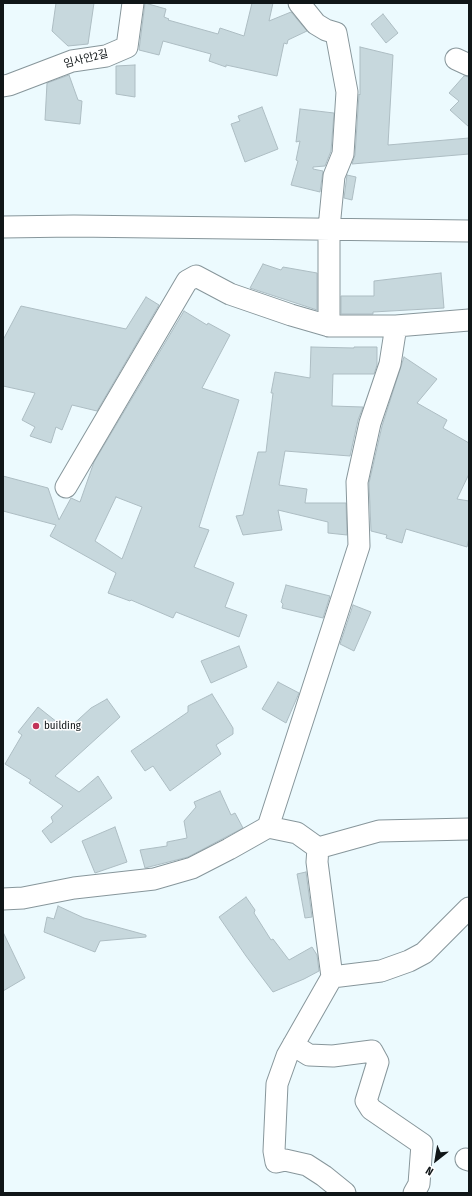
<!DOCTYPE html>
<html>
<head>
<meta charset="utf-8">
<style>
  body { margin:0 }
  #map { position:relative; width:472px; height:1196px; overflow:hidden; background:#ecfafe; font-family:"Fira Sans Condensed",sans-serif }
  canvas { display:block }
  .frame { position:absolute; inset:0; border:4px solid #101618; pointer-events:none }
  .north { position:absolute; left:416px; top:1140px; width:40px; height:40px; -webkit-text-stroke:3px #fff; paint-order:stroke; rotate:211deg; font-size:11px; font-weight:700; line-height:16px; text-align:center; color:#101618 }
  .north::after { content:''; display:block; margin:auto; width:14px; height:18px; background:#101618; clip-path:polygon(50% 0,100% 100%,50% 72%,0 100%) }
</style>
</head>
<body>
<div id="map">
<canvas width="472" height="1196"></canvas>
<div class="frame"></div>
<div class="north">N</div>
</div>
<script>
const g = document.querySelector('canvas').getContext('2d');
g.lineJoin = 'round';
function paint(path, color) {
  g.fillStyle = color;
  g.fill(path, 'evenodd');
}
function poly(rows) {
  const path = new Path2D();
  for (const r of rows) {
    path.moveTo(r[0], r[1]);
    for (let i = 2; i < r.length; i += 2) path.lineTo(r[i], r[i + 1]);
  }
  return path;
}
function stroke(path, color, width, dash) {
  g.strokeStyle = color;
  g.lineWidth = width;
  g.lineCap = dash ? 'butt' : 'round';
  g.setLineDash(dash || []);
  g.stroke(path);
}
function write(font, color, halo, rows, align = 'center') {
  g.font = font + ' "Fira Sans Condensed","Noto Sans KR",sans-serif';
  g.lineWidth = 3;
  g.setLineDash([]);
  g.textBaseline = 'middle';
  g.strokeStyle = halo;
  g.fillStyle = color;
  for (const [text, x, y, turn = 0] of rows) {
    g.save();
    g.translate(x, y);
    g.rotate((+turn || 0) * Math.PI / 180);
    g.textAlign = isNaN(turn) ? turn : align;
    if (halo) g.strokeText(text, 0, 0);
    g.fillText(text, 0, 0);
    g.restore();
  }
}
const building = poly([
  [56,3,94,3,88,44,68,46,52,31,56,3],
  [145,3,166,9,164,17,169,19,168,20,218,34,220,28,244,36,252,3,273,3,269,21,291,12,307,31,288,40,287,44,284,43,277,76,226,65,226,67,209,61,211,54,163,41,159,55,139,50,145,3],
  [383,14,398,33,386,43,371,24,383,14],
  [360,47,393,55,388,145,469,138,469,154,352,164,355,155,359,94,360,95,360,47],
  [135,65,135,97,116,94,116,66,135,65],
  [69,75,78,100,82,101,80,124,45,120,47,83,69,75],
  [464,76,469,77,469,127,450,110,459,101,449,93,464,76],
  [262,107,278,149,245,162,231,124,240,121,238,116,262,107],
  [300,109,334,113,331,151,325,166,313,167,313,169,323,171,320,192,291,185,298,161,296,160,300,141,296,142,300,109],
  [347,175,356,177,352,200,344,198,347,175],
  [263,264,281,270,283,267,317,273,317,310,250,288,263,264],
  [441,273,444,308,373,312,373,314,341,314,341,296,374,296,374,281,441,273],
  [146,297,159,305,97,411,72,405,62,430,56,427,51,443,30,436,35,427,22,420,35,393,3,386,3,340,21,306,126,329,146,297],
  [184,311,207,325,208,323,230,335,202,388,239,400,199,527,209,530,194,567,234,583,225,607,247,615,239,637,176,612,173,618,131,600,130,601,108,593,116,573,50,536,56,525,3,511,3,476,48,488,59,520,71,498,80,502,94,462,184,311],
  [116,497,142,507,122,559,95,541,116,497],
  [311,347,354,348,354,347,377,347,377,365,374,374,333,374,332,406,363,407,358,420,350,456,285,451,279,485,307,489,305,503,346,503,347,535,328,533,328,522,278,510,282,530,243,535,236,516,243,515,258,452,266,452,273,393,271,393,275,372,310,378,311,347],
  [404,357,437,379,417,403,447,420,443,428,469,443,469,474,457,499,469,501,469,538,467,547,406,529,402,543,386,538,387,535,371,531,369,483,382,426,404,357],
  [286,585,330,596,323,618,282,608,283,604,281,602,286,585],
  [353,605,371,612,354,651,340,644,353,605],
  [239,646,247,667,211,683,201,661,239,646],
  [278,682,299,693,286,723,262,709,278,682],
  [212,694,233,728,233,734,216,745,221,754,170,791,153,766,145,771,131,751,188,712,188,706,212,694],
  [107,699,120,717,55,776,79,792,98,776,112,798,51,843,42,831,53,822,51,817,63,806,29,783,31,780,5,764,22,735,18,732,38,707,67,730,91,708,107,699],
  [220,791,231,815,235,813,243,828,188,857,145,868,140,850,167,846,167,842,187,838,184,821,196,807,194,802,220,791],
  [115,827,127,862,95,873,82,841,115,827],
  [306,872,312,917,305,918,297,874,306,872],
  [246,897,255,910,254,913,271,940,273,939,289,960,312,947,317,955,319,971,304,979,273,992,246,956,219,917,246,897],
  [58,906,84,918,146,935,146,937,100,941,95,952,44,932,47,917,54,919,58,906],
  [3,932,25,978,3,991,3,932]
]);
paint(building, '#c7d8dd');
stroke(building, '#adbdc3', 1);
const minor = poly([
  [299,3,316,24,326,30,336,33,347,92,343,154,334,176,329,228,329,326],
  [456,59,469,65],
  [3,86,9,85,72,61,106,56,127,47,133,3],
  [3,227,74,226,469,231],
  [66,487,187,281,196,276,230,294,291,315,329,326,396,326,469,320],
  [268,827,359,546,357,482,370,423,390,364,396,326],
  [318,848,379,831,469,829],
  [3,899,23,898,74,888,154,879,192,868,229,849,268,827,297,833,318,848,317,862,332,977,287,1056,277,1084,274,1151,276,1162,285,1160,307,1165,324,1176,345,1193],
  [332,977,381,971,409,961,424,953,469,908],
  [293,1045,309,1055,333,1056,372,1051,378,1062,366,1101,371,1109,422,1144,419,1184,414,1193],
  [466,1159,469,1160]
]);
stroke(minor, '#87969b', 23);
stroke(minor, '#fff', 21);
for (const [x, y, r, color] of [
  [36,726,4,"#c23358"]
]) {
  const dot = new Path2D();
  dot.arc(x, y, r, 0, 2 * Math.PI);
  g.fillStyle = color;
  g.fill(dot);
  stroke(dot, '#fff', 1.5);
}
write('11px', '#101618', '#fff', [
  ["임사안2길",86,59,-14]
]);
write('11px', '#101618', '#fff', [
  ["building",44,726]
], 'left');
</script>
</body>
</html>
